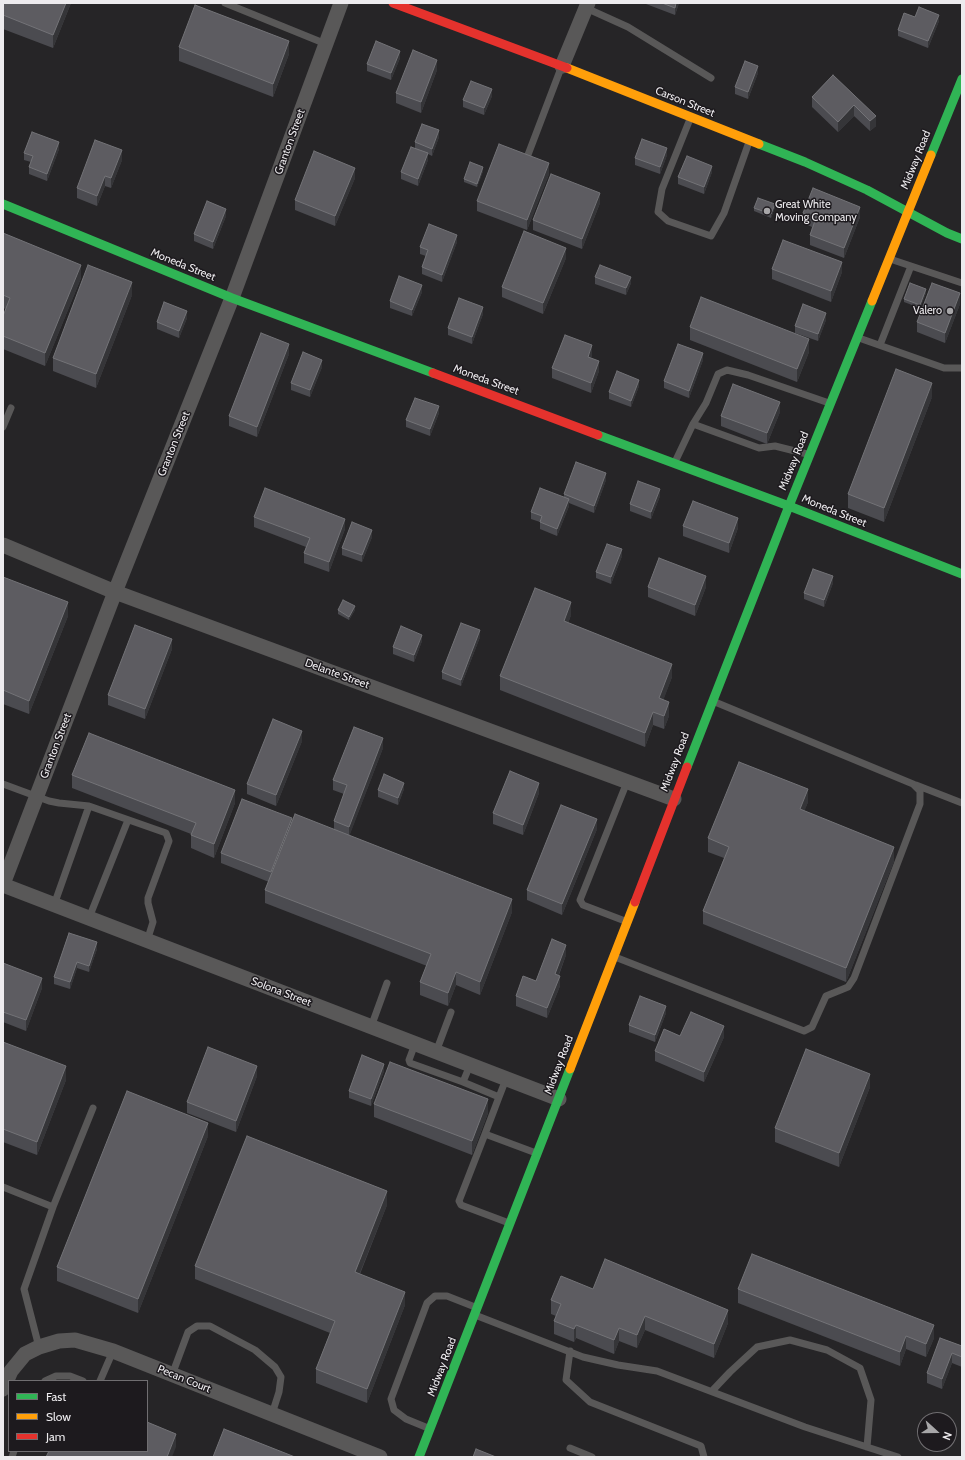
<!DOCTYPE html>
<html>
<head>
<meta charset="utf-8">
<style>
  body { margin:0 }
  #map { position:relative; width:965px; height:1460px; overflow:hidden; background:#262527; font-family:Cabin,sans-serif }
  canvas { display:block }
  .frame { position:absolute; inset:0; border:4px solid #edebee; pointer-events:none }
  .legend { position:absolute; left:8px; top:1380px; width:140px; height:72px; box-sizing:border-box; background:#1d1a1e; border:1px solid #706e71; margin:0; padding:5px 7px; list-style:none; font-size:12px; color:#edebee }
  .legend li { display:flex; align-items:center; gap:8px; height:20px }
  .legend b { width:20px; border:1px solid #706e71 }
  .north { position:absolute; left:917px; top:1412px; width:40px; height:40px; box-sizing:border-box; background:#1d1a1e; border:1px solid #706e71; border-radius:50%; rotate:111deg; font-size:11px; font-weight:700; line-height:16px; text-align:center; color:#edebee }
  .north::after { content:''; display:block; margin:auto; width:14px; height:18px; background:#a7a6a8; clip-path:polygon(50% 0,100% 100%,50% 72%,0 100%) }
</style>
</head>
<body>
<div id="map">
<canvas width="965" height="1460"></canvas>
<div class="frame"></div>
<ul class="legend">
<li><b style="height:5px;background:#30b455"></b>Fast</li>
<li><b style="height:5px;background:#ff9f0a"></b>Slow</li>
<li><b style="height:5px;background:#e5322d"></b>Jam</li>
</ul>
<div class="north">N</div>
</div>
<script>
const g = document.querySelector('canvas').getContext('2d');
g.lineJoin = 'round';
function poly(rows) {
  const path = new Path2D();
  for (const r of rows) {
    path.moveTo(r[0], r[1]);
    for (let i = 2; i < r.length; i += 2) path.lineTo(r[i], r[i + 1]);
  }
  return path;
}
function stroke(path, color, width, dash) {
  g.strokeStyle = color;
  g.lineWidth = width;
  g.lineCap = dash ? 'butt' : 'round';
  g.setLineDash(dash || []);
  g.stroke(path);
}
function paint(path, color) {
  g.fillStyle = color;
  g.fill(path, 'evenodd');
}
function write(font, color, halo, rows, align = 'center') {
  g.font = font + ' Cabin,sans-serif';
  g.lineWidth = 3;
  g.setLineDash([]);
  g.textBaseline = 'middle';
  g.strokeStyle = halo;
  g.fillStyle = color;
  for (const [text, x, y, turn = 0] of rows) {
    g.save();
    g.translate(x, y);
    g.rotate((+turn || 0) * Math.PI / 180);
    g.textAlign = isNaN(turn) ? turn : align;
    if (halo) g.strokeText(text, 0, 0);
    g.fillText(text, 0, 0);
    g.restore();
  }
}
stroke(poly([
  [225,3,326,44],
  [586,8,628,27,711,78],
  [690,119,662,189,658,212,668,221,711,236,724,213,749,142],
  [526,160,561,68],
  [890,259,962,283],
  [859,338,944,368,962,368],
  [880,345,911,266],
  [3,427,11,408],
  [807,454,775,446,759,448,693,424,706,403,718,374,727,370,748,375,829,403],
  [675,462,693,424],
  [3,784,49,801,59,803,89,806,166,833,169,841,148,898,148,903,153,922,147,941],
  [916,785,962,803],
  [54,905,89,806],
  [89,918,128,820],
  [625,921,583,905,580,900,627,782],
  [615,957,804,1031,812,1027,826,996,848,987,854,978,920,804,920,791,913,784,715,702],
  [371,1027,387,983],
  [415,1044,409,1060,410,1063,463,1082,470,1065],
  [436,1052,451,1012],
  [463,1082,499,1097,506,1079],
  [499,1097,485,1134,536,1153],
  [485,1134,459,1201,461,1205,509,1223],
  [3,1187,53,1207,24,1289,39,1347],
  [53,1207,93,1108],
  [475,1315,583,1357,618,1365,657,1371,805,1427,898,1457],
  [570,1351,566,1380,590,1402,701,1446,704,1457],
  [172,1375,188,1332,197,1326,210,1326,255,1350,275,1367,281,1377,279,1392,272,1414],
  [45,1381,56,1376,70,1376,83,1381],
  [100,1381,113,1351],
  [712,1391,730,1372,757,1347,790,1340,827,1350,860,1368,871,1400,867,1447],
  [428,1428,406,1419,394,1410,391,1399,427,1303,435,1296,447,1296,475,1307],
  [570,1448,592,1457],
  [12,1457,14,1451]
]), '#595858', 7);
stroke(poly([
  [562,66,588,3],
  [3,545,115,592,674,799],
  [3,884,115,592,232,298,341,3],
  [3,885,559,1099],
  [3,1389,11,1371,25,1354,39,1347,59,1341,75,1340,113,1351,380,1457]
]), '#595858', 15);
stroke(poly([
  [759,144,805,162,867,190,947,233,962,239],
  [931,155,962,79],
  [3,204,232,298,433,373],
  [598,435,789,506,962,574],
  [687,767,789,506,872,301],
  [419,1457,570,1069]
]), '#30b455', 9);
stroke(poly([
  [567,68,759,144],
  [872,301,931,155],
  [570,1069,635,902]
]), '#ff9f0a', 9);
stroke(poly([
  [393,3,567,68],
  [433,373,598,435],
  [635,902,687,767]
]), '#e5322d', 9);
paint(poly([
  [3,3,71,3,53,48,3,29],
  [646,3,679,3,675,15,646,4],
  [915,17,939,21,928,48,898,36,898,30],
  [179,47,289,54,273,97,179,61],
  [400,58,391,80,367,71,367,64],
  [437,70,421,113,396,103,396,93],
  [758,73,748,99,735,94,735,87],
  [833,75,876,126,870,131,854,116,838,132,812,107,812,97],
  [492,96,484,115,463,107,463,100],
  [439,137,432,156,428,154,428,160,418,186,401,179,401,172,415,148,415,142],
  [59,149,47,181,29,174,29,167,31,162,24,160,24,153],
  [667,155,660,174,635,165,635,158],
  [122,160,111,188,105,186,97,206,77,198,77,188],
  [483,171,477,187,464,182,464,179],
  [712,172,704,194,678,184,678,177],
  [549,174,527,230,477,211,477,201],
  [355,178,335,226,295,210,295,200],
  [600,203,582,249,533,230,533,220],
  [775,207,771,218,754,211,754,208],
  [803,213,860,217,844,258,810,245,810,235,812,227,803,223],
  [226,216,213,249,194,241,194,234],
  [3,233,81,278,45,366,3,349,3,316,6,309,3,308],
  [457,242,442,282,422,274,422,267,426,256,420,254,420,247],
  [566,258,543,314,502,297,502,287],
  [772,269,842,272,831,302,772,279],
  [595,277,631,283,626,295,595,284],
  [422,292,412,316,390,308,390,301],
  [926,293,920,308,904,302,904,299],
  [132,295,96,388,53,371,53,358],
  [960,304,945,343,917,332,917,322],
  [483,314,472,344,448,335,448,328],
  [187,318,179,338,157,329,157,322],
  [826,320,818,341,795,333,795,326],
  [690,327,809,352,797,382,690,340],
  [289,354,257,437,229,426,229,416],
  [592,355,591,358,599,371,591,393,552,378,552,368],
  [703,360,689,398,664,388,664,381],
  [322,367,310,397,291,390,291,383],
  [639,386,631,407,609,399,609,392],
  [932,397,884,522,848,508,848,494],
  [780,412,767,444,721,426,721,416],
  [439,413,430,436,406,427,406,420],
  [606,480,594,513,569,503,569,506,557,536,540,529,540,522,531,519,531,512,564,497,564,494],
  [660,496,651,519,630,511,630,504],
  [254,517,345,529,329,572,304,563,304,553,306,547,254,527],
  [683,526,738,528,729,553,683,536],
  [372,537,362,562,342,555,342,548],
  [622,556,611,584,596,578,596,572],
  [3,577,68,616,29,714,3,704],
  [833,583,824,607,804,599,804,593],
  [648,587,706,587,695,616,648,597],
  [338,610,355,610,349,620,338,614],
  [571,615,568,623,672,677,663,700,669,716,664,729,653,725,645,747,500,690,500,676],
  [480,637,461,686,442,679,442,672],
  [422,641,414,662,393,654,393,647],
  [172,649,145,719,108,705,108,695],
  [302,741,276,806,247,794,247,784],
  [383,748,349,836,512,912,480,995,456,985,448,1006,420,995,420,982,427,966,265,903,265,890,269,882,221,863,221,853,292,822,334,829,334,821,344,794,333,790,333,780],
  [72,775,235,803,214,858,191,848,191,834,72,788],
  [404,789,398,805,378,797,378,790],
  [539,793,523,835,493,824,493,813],
  [808,802,804,811,894,861,846,982,703,924,703,911,724,858,708,852,708,838],
  [597,829,562,915,527,900,527,890],
  [69,933,97,949,89,972,77,968,70,989,54,984,54,977],
  [566,955,559,975,560,986,547,1018,516,1006,516,996,536,981],
  [3,963,42,988,26,1031,3,1022],
  [666,1013,655,1042,629,1032,629,1025],
  [680,1036,724,1037,704,1082,655,1061,655,1051],
  [3,1042,66,1080,37,1155,3,1142],
  [384,1071,371,1106,349,1098,349,1091],
  [257,1076,236,1132,187,1113,187,1102],
  [870,1087,839,1167,775,1142,775,1128],
  [374,1104,488,1113,472,1155,374,1117],
  [208,1136,138,1313,57,1281,57,1267],
  [387,1205,360,1274,405,1305,367,1403,316,1383,316,1369,330,1333,195,1279,195,1266],
  [593,1289,728,1323,714,1358,645,1330,637,1348,619,1341,614,1354,576,1338,574,1342,554,1334,554,1321,556,1316,551,1314,551,1300],
  [738,1289,934,1338,926,1357,906,1349,900,1366,738,1303],
  [940,1338,962,1346,962,1367,952,1363,942,1389,927,1383,927,1373]
]), '#4b4b50');
paint(poly([
  [66,3,71,3,53,48,53,35],
  [676,3,679,3,675,15,675,8],
  [939,15,939,21,928,48,928,41],
  [289,41,289,54,273,97,273,84],
  [400,51,400,58,391,80,391,73],
  [437,60,437,70,421,113,421,102],
  [758,66,758,73,748,99,748,92],
  [492,89,492,96,484,115,484,108],
  [854,105,854,116,838,132,838,122],
  [876,116,876,126,870,131,870,121],
  [439,130,439,137,432,156,432,149],
  [59,142,59,149,47,181,47,174],
  [667,148,667,155,660,174,660,167],
  [122,150,122,160,111,188,111,178],
  [428,153,428,160,418,186,418,179],
  [549,163,549,174,527,230,527,220],
  [712,166,712,172,704,194,704,187],
  [483,167,483,171,477,187,477,184],
  [355,168,355,178,335,226,335,216],
  [105,176,105,186,97,206,97,196],
  [600,193,600,203,582,249,582,239],
  [775,204,775,207,771,218,771,214],
  [860,207,860,217,844,258,844,248],
  [226,209,226,216,213,249,213,242],
  [457,235,457,242,442,282,442,275],
  [566,248,566,258,543,314,543,303],
  [842,262,842,272,831,302,831,291],
  [81,265,81,278,45,366,45,353],
  [631,277,631,283,626,295,626,288],
  [132,282,132,295,96,388,96,374],
  [422,285,422,292,412,316,412,310],
  [926,289,926,293,920,308,920,305],
  [960,293,960,304,945,343,945,333],
  [483,307,483,314,472,344,472,337],
  [187,311,187,318,179,338,179,331],
  [826,313,826,320,818,341,818,334],
  [809,339,809,352,797,382,797,369],
  [289,344,289,354,257,437,257,427],
  [592,345,592,355,588,367,588,357],
  [703,353,703,360,689,398,689,391],
  [322,360,322,367,310,397,310,390],
  [599,361,599,371,591,393,591,383],
  [639,380,639,386,631,407,631,401],
  [932,383,932,397,884,522,884,508],
  [780,402,780,412,767,444,767,433],
  [439,406,439,413,430,436,430,429],
  [606,473,606,480,594,513,594,506],
  [660,489,660,496,651,519,651,512],
  [569,499,569,506,557,536,557,529],
  [738,518,738,528,729,553,729,543],
  [345,519,345,529,329,572,329,562],
  [372,530,372,537,362,562,362,555],
  [622,549,622,556,611,584,611,577],
  [706,576,706,587,695,616,695,605],
  [833,576,833,583,824,607,824,600],
  [68,602,68,616,29,714,29,701],
  [571,602,571,615,564,634,564,621],
  [355,606,355,610,349,620,349,617],
  [480,630,480,637,461,686,461,680],
  [422,635,422,641,414,662,414,655],
  [172,639,172,649,145,719,145,709],
  [672,664,672,677,659,712,659,698],
  [669,702,669,716,664,729,664,716],
  [653,712,653,725,645,747,645,733],
  [302,731,302,741,276,806,276,795],
  [383,738,383,748,349,837,349,827],
  [404,783,404,789,398,805,398,798],
  [539,783,539,793,523,835,523,825],
  [808,789,808,802,800,823,800,809],
  [235,790,235,803,214,858,214,844],
  [292,818,292,828,271,882,271,872],
  [597,819,597,829,562,915,562,904],
  [894,847,894,861,846,982,846,968],
  [512,899,512,912,480,995,480,982],
  [97,942,97,949,89,972,89,966],
  [566,945,566,955,555,984,555,974],
  [77,962,77,968,70,989,70,982],
  [456,972,456,985,448,1006,448,993],
  [560,976,560,986,547,1018,547,1008],
  [42,978,42,988,26,1031,26,1020],
  [666,1006,666,1013,655,1042,655,1035],
  [724,1026,724,1037,704,1082,704,1072],
  [384,1064,384,1071,371,1106,371,1099],
  [66,1066,66,1080,37,1155,37,1142],
  [257,1066,257,1076,236,1132,236,1121],
  [870,1074,870,1087,839,1167,839,1153],
  [488,1099,488,1113,472,1155,472,1141],
  [208,1123,208,1136,138,1313,138,1299],
  [387,1191,387,1205,355,1285,355,1272],
  [405,1292,405,1305,367,1403,367,1389],
  [728,1310,728,1323,714,1358,714,1344],
  [645,1316,645,1330,637,1348,637,1335],
  [576,1325,576,1338,574,1342,574,1329],
  [934,1325,934,1338,926,1357,926,1344],
  [619,1328,619,1341,614,1354,614,1340],
  [906,1336,906,1349,900,1366,900,1352],
  [952,1353,952,1363,942,1389,942,1379],
  [176,1434,176,1447,172,1457,167,1457]
]), '#353538');
const building = poly([
  [3,3,66,3,53,35,3,15,3,3],
  [662,3,676,3,675,8,662,3],
  [195,5,289,41,273,84,179,47,195,5],
  [919,7,939,15,928,41,898,30,904,13,915,17,919,7],
  [376,41,400,51,391,73,367,64,376,41],
  [413,50,437,60,421,102,396,93,413,50],
  [745,61,758,66,748,92,735,87,745,61],
  [833,75,876,116,870,121,854,105,838,122,812,97,833,75],
  [471,81,492,89,484,108,463,100,471,81],
  [422,124,439,130,432,149,415,142,422,124],
  [32,132,59,142,47,174,29,167,33,156,24,153,32,132],
  [642,139,667,148,660,167,635,158,642,139],
  [95,140,122,150,111,178,105,176,97,196,77,188,95,140],
  [499,144,549,163,527,220,477,201,499,144],
  [411,147,428,153,418,179,401,172,411,147],
  [314,151,355,168,335,216,295,200,314,151],
  [687,156,712,166,704,187,678,177,687,156],
  [470,162,483,167,477,184,464,179,470,162],
  [551,174,600,193,582,239,533,220,551,174],
  [813,188,860,207,844,248,810,235,816,218,803,213,813,188],
  [758,198,775,204,771,214,754,208,758,198],
  [207,201,226,209,213,242,194,234,207,201],
  [429,224,457,235,442,275,422,267,428,250,420,247,429,224],
  [524,231,566,248,543,303,502,287,524,231],
  [3,233,81,265,45,353,3,336,3,316,10,298,3,295,3,233],
  [783,240,842,262,831,291,772,269,783,240],
  [88,265,132,282,96,374,53,358,88,265],
  [600,265,631,277,626,288,595,277,600,265],
  [399,276,422,285,412,310,390,301,399,276],
  [910,283,926,289,920,305,904,299,910,283],
  [932,283,960,293,945,333,917,322,932,283],
  [701,297,809,339,797,369,690,327,701,297],
  [459,298,483,307,472,337,448,328,459,298],
  [164,302,187,311,179,331,157,322,164,302],
  [803,304,826,313,818,334,795,326,803,304],
  [261,333,289,344,257,427,229,416,261,333],
  [565,335,592,345,588,357,599,361,591,383,552,368,565,335],
  [678,344,703,353,689,391,664,381,678,344],
  [303,352,322,360,310,390,291,383,303,352],
  [896,369,932,383,884,508,848,494,896,369],
  [617,371,639,380,631,401,609,392,617,371],
  [733,384,780,402,767,433,721,416,733,384],
  [415,398,439,406,430,429,406,420,415,398],
  [576,462,606,473,594,506,564,494,576,462],
  [638,481,660,489,651,512,630,504,638,481],
  [265,488,345,519,329,562,304,553,310,538,254,517,265,488],
  [540,488,569,499,557,529,540,522,542,516,531,512,540,488],
  [693,501,738,518,729,543,683,526,693,501],
  [352,522,372,530,362,555,342,548,352,522],
  [607,544,622,549,611,577,596,572,607,544],
  [659,558,706,576,695,605,648,587,659,558],
  [813,569,833,576,824,600,804,593,813,569],
  [3,577,68,602,29,701,3,690,3,577],
  [535,588,571,602,564,621,672,664,659,698,669,702,664,716,653,712,645,733,500,676,535,588],
  [343,600,355,606,349,617,338,610,343,600],
  [461,623,480,630,461,680,442,672,461,623],
  [135,625,172,639,145,709,108,695,135,625],
  [401,626,422,635,414,655,393,647,401,626],
  [273,719,302,731,276,795,247,784,273,719],
  [354,727,383,738,349,827,334,821,347,785,333,780,354,727],
  [89,733,235,790,214,844,191,835,196,823,72,775,89,733],
  [739,762,808,789,800,809,894,847,846,968,703,911,729,847,708,838,739,762],
  [510,771,539,783,523,825,493,813,510,771],
  [384,774,404,783,398,798,378,790,384,774],
  [242,799,292,818,271,872,221,853,242,799],
  [561,805,597,819,562,904,527,890,561,805],
  [295,814,512,899,480,982,456,972,448,993,420,982,431,954,265,890,295,814],
  [69,933,97,942,89,966,77,962,70,982,54,977,69,933],
  [552,939,566,945,555,974,560,976,547,1008,516,996,523,976,536,981,552,939],
  [3,963,42,978,26,1020,3,1012,3,963],
  [640,996,666,1006,655,1035,629,1025,640,996],
  [691,1012,724,1026,704,1072,655,1051,664,1029,680,1036,691,1012],
  [3,1042,66,1066,37,1142,3,1129,3,1042],
  [208,1047,257,1066,236,1121,187,1102,208,1047],
  [806,1049,870,1074,839,1153,775,1128,806,1049],
  [362,1055,384,1064,371,1099,349,1091,362,1055],
  [390,1062,488,1099,472,1141,374,1104,390,1062],
  [127,1091,208,1123,138,1299,57,1267,127,1091],
  [247,1136,387,1191,355,1272,405,1292,367,1389,316,1369,335,1321,195,1266,247,1136],
  [752,1254,934,1325,926,1344,906,1336,900,1352,738,1289,752,1254],
  [605,1259,728,1310,714,1344,645,1316,637,1335,619,1328,614,1340,576,1325,574,1329,554,1321,561,1304,551,1300,561,1276,593,1289,605,1259],
  [940,1338,962,1346,962,1357,952,1353,942,1379,927,1373,940,1338],
  [147,1422,176,1434,167,1457,46,1457,49,1451,147,1451,147,1422],
  [224,1429,295,1457,213,1457,224,1429],
  [476,1449,496,1457,473,1457,476,1449]
]);
paint(building, '#5d5c61');
stroke(building, '#737377', 1);
for (const [x, y, r, color] of [
  [767,211,4,"#a7a6a8"],
  [950,311,4,"#a7a6a8"]
]) {
  const dot = new Path2D();
  dot.arc(x, y, r, 0, 2 * Math.PI);
  g.fillStyle = color;
  g.fill(dot);
  stroke(dot, '#1d1a1e', 1.5);
}
write('11px', '#edebee', '#1d1a1e', [
  ["Carson Street",685,102,22],
  ["Granton Street",290,142,-70],
  ["Midway Road",916,160,-68],
  ["Moneda Street",183,265,22],
  ["Moneda Street",486,380,20],
  ["Granton Street",174,444,-68],
  ["Midway Road",794,461,-68],
  ["Moneda Street",834,511,22],
  ["Delante Street",337,674,20],
  ["Granton Street",56,746,-69],
  ["Midway Road",675,762,-69],
  ["Solona Street",281,992,21],
  ["Midway Road",559,1065,-69],
  ["Midway Road",442,1367,-69],
  ["Pecan Court",184,1379,22]
]);
write('11px', '#edebee', '#1d1a1e', [
  ["Great White",775,205],
  ["Moving Company",775,218],
  ["Valero",942,311,"right"]
], 'left');
</script>
</body>
</html>
